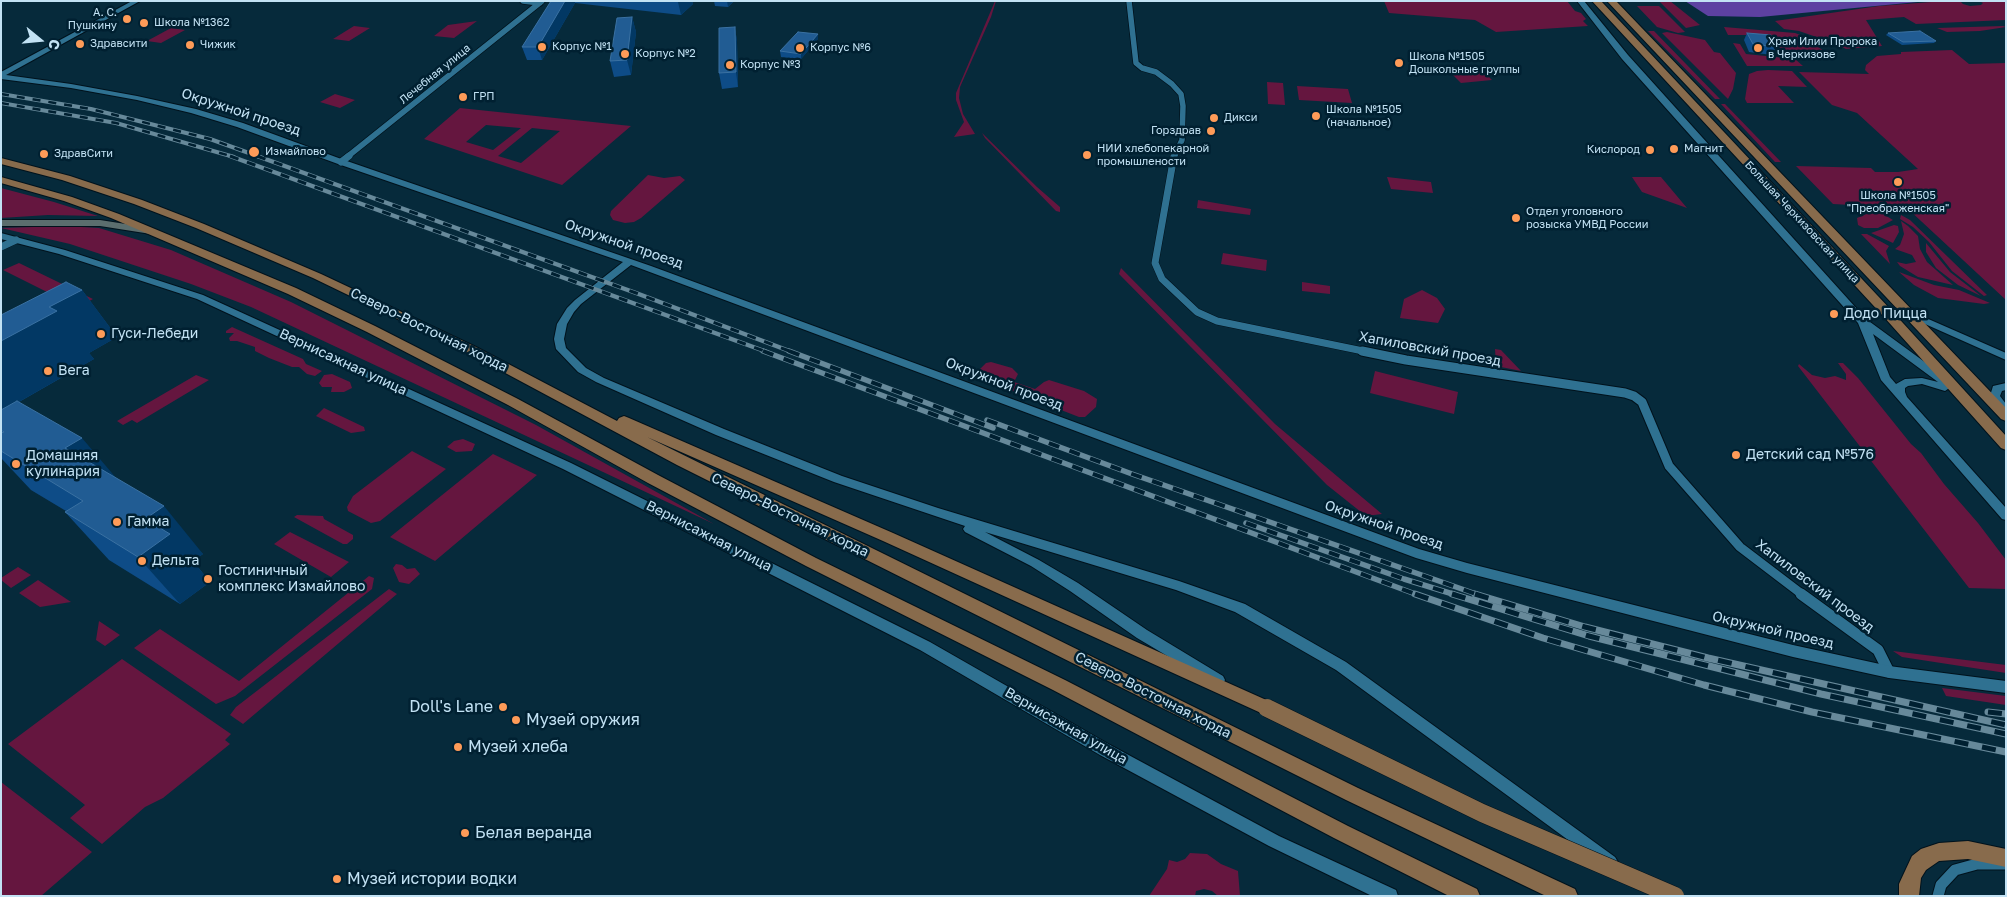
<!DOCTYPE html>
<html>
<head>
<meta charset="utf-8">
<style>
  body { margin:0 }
  #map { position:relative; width:2007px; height:897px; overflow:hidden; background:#062a3b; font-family:"Golos Text",sans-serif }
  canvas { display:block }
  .frame { position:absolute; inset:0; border:2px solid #c2e2f4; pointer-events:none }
  .north { position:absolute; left:15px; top:15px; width:50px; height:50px; -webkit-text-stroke:4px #002031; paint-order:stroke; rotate:107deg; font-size:14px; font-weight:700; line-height:20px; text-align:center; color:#c2e2f4 }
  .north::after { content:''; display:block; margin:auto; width:18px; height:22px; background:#c2e2f4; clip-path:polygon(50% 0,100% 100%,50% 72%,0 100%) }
</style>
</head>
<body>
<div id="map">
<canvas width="2007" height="897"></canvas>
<div class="frame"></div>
<div class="north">С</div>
</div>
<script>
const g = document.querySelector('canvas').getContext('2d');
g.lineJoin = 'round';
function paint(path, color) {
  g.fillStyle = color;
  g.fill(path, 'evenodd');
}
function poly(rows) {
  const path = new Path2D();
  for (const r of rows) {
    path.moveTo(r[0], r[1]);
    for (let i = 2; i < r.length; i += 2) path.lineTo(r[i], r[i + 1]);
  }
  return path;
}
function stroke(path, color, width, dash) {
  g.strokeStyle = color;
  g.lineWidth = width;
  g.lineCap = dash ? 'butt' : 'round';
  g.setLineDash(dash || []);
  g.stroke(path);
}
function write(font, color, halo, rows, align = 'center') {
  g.font = font + ' "Golos Text",sans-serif';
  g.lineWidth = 5;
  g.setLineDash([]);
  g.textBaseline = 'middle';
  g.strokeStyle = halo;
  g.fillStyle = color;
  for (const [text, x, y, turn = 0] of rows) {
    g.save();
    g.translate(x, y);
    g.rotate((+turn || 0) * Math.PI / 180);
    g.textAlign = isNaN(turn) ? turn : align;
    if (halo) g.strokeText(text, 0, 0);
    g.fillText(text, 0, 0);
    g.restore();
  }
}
paint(poly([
  [995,1,996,1,991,17,960,87,959,98,963,114,975,134,954,137,964,122,956,100,956,93],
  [1384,1,1567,1,1575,11,1581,13,1586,19,1583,21,1588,26,1496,32,1475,20,1389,13],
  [1659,1,1670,1,1700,25,1686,28],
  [1944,1,1960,1,1963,4,1970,6,1981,5,1983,3,1979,1,2006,1,2006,20,1916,24,1904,17,1866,20,1882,46,1846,49,1834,43,1799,31,1784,29,1775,21,1879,6],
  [1637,6,1659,6,1685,32,1678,33,1657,27],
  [477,21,454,38,434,36,448,25],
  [354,26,370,28,349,41,333,39],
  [2003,26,2006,27,1980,31,1947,32,1937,28],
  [1724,27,1795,33,1806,37,1831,57,1785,56,1771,41,1749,35,1728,35],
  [171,28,185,30,161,43,147,41],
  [1648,31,1654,31,1720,99,1715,99],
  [1667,32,1705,40,1714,52,1720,53,1736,73,1733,89,1728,99,1662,33],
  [1733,43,1740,44,1746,54,1795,59,1803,66,1747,66],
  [1952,50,1969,64,2006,63,2006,300,1907,208,1833,204,1796,166,1871,168,1875,172,1898,172,1918,169,1857,113,1832,105,1799,72,1869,74,1865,70,1866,65,1877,56,1901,54,1901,52],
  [1482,70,1492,80,1461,83,1450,72],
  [1768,70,1792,71,1807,87,1778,86,1794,103,1747,103,1745,99,1749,74,1757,71],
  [1267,82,1283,83,1285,105,1268,104],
  [1297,86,1348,89,1352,103,1299,100],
  [335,94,355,100,340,108,320,102],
  [1721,104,1725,104,1781,162,1775,162],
  [460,108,631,126,562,185,424,139],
  [486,125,520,128,521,128,493,150,466,142],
  [532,128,560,131,521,163,498,156],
  [982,133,1037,187,1060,207,1060,212,1056,211,985,138],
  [648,175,664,178,680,176,685,180,641,218,634,222,625,223,613,220,610,215,611,211],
  [1387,177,1431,182,1433,193,1391,189],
  [1632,177,1661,177,1687,208,1642,192],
  [1,188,54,202,98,216,48,215,1,218],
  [1198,200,1251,209,1250,215,1197,208],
  [1869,213,1883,214,1893,220,1878,228,1864,228,1858,225,1857,218],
  [1901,215,1910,220,1987,295,1984,296,1952,271,1929,242,1913,227,1900,219],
  [1901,221,1908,226,1918,236,1920,249,1927,262,1953,285,1918,277,1900,266,1897,262,1906,264,1916,262,1912,255,1895,249,1900,245,1904,234],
  [1894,225,1898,226,1899,232,1893,243,1871,233],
  [64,226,99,228,171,250,291,302,536,425,714,524,251,307,191,284,70,244,1,228],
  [1861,234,1867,234,1889,246,1886,251,1890,264],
  [1926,243,1950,272,1981,296,1958,285,1936,268,1926,252],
  [1223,253,1267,260,1266,271,1221,264],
  [19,263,93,299,66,314,71,304,3,270],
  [1121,268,1275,424,1382,514,1366,516,1327,485,1119,274],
  [1899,272,1934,285,1959,290,1990,303,1984,304,1938,298,1914,285],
  [1302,282,1330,286,1330,294,1302,291],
  [1422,290,1437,298,1445,309,1438,323,1400,318,1404,299],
  [232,327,303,359,306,364,322,371,315,376,307,374,299,367,292,367,269,358,255,351,255,347,237,341,230,341,229,338,234,333,226,333,226,331],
  [1495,349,1501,350,1521,371,1496,366],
  [991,362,1012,368,1018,374,1014,382,1035,389,1044,382,1049,380,1084,391,1097,399,1096,407,1085,417,1079,417,984,380,980,376,980,369,986,363],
  [1838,363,1843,363,1858,378,1911,444,1921,453,1944,484,1978,523,2006,560,2006,589,1969,588,1798,366,1799,364,1812,375,1825,378,1835,376,1846,380,1846,374],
  [1375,371,1458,392,1454,414,1370,393],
  [332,374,350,382,352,388,344,392,331,392,332,387,322,387,319,383,324,375],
  [196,375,209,380,137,423,132,420,123,425,117,421],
  [324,408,364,427,365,431,351,433,316,416],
  [463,439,475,444,472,451,456,452,447,447,454,441],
  [412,451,446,469,380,521,371,523,348,511,347,507,353,496],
  [493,454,537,475,435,561,390,537],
  [297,515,323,516,324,519,353,535,353,539,347,544,343,544,294,517],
  [290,532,349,562,331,577,274,544],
  [396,564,402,565,407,569,415,568,420,574,409,584,399,582,393,568],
  [18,567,31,575,11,588,1,580,1,578],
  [369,576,374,578,372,589,235,696,216,704,134,648,160,629,239,681],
  [38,580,71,602,40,607,19,593],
  [389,589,397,594,243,724,230,715,236,707],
  [99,621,120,635,105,646,96,640],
  [1893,651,2006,665,2006,673,1902,657],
  [122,659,231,734,225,740,230,744,163,798,145,807,102,844,70,818,85,805,8,744],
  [1942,688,2006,696,2006,705,1946,696],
  [1,782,92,852,41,896,1,896],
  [1190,853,1207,854,1221,864,1238,871,1240,896,1218,896,1212,891,1204,889,1196,891,1195,896,1149,896,1167,869,1169,860,1177,862,1185,859]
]), '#65163f');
paint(poly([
  [1685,1,1928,1,1760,17,1708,16]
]), '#5d41a1');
const minorFar3 = poly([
  [523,1,540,3],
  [1129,1,1136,63,1142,68,1156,72,1172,84,1181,94,1183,106,1182,140,1174,157],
  [347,157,542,1]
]);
const minorFar2 = poly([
  [1174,156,1155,263,1162,279,1197,312,1217,321,1368,352],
  [341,162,349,156],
  [1,247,16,240]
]);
const minorFar1 = poly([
  [1362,351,1406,360,1625,393,1634,396,1642,402,1669,466,1740,547,1803,595]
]);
const minor = poly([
  [1801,594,1878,650,1889,672],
  [1938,896,1941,885,1955,870,1977,864,2005,864]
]);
const tertiary = poly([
  [132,1,140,1,6,75,71,84,137,96,196,109,243,123,344,160,651,266,1419,549,1467,563,1793,645,1889,666,2006,681,2006,693,1889,678,1793,657,1467,573,1416,558,631,265,581,304,574,312,567,324,564,339,566,348,586,368,604,378,724,429,842,476,938,508,1179,581,1245,604,1346,662,1615,857,1618,862,1615,867,1610,870,1605,867,1336,670,1235,612,1176,590,985,532,1039,560,1078,583,1147,630,1223,676,1225,680,1223,684,1218,686,1137,638,1070,591,1031,566,965,532,963,529,965,526,834,482,716,435,596,382,578,372,556,349,554,339,557,324,567,308,575,300,623,262,338,164,237,127,191,113,137,100,71,88,1,79,1,72,132,1],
  [1577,1,1584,1,1628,55,1866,319,1952,382,1953,384,1952,386,1945,391,1922,384,1908,386,1905,388,1905,392,1907,397,2006,508,2006,520,2002,519,1881,380,1858,323,1622,59,1577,1],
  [1873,334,1938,382,1922,378,1905,379,1896,384,1890,377,1873,334],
  [1,233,65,250,203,295,571,463,930,642,1110,745,1279,836,1396,890,1398,896,1372,896,1269,846,1100,755,920,650,563,469,197,299,59,254,1,239,1,233],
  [1910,311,2006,353,2006,360,1907,316,1905,314,1907,312,1910,311],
  [2006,383,2006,390,2002,391,2000,396,2006,404,2005,416,2001,415,1990,396,1993,386,2006,383]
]);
const secondary = poly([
  [1,220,100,220,151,228,156,231,151,234,100,226,1,226,1,220]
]);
const primary = poly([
  [1592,1,1601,1,1892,311,2006,436,2006,450,2001,448,1884,317,1592,1],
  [1607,1,1616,1,2006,408,2006,421,2001,419,1607,1],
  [1,158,70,176,142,200,204,224,321,274,476,347,617,421,619,418,624,416,629,418,893,533,1273,703,1276,708,1273,713,1267,715,1261,713,883,541,647,437,1358,788,1575,889,1578,896,1546,896,1346,800,677,465,468,353,313,278,196,228,134,204,62,180,1,164,1,158],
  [1,177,72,197,119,214,296,288,375,326,518,399,658,475,816,558,1065,680,1348,826,1477,889,1480,896,1449,896,1334,838,1053,690,806,566,648,483,508,405,367,332,288,294,111,218,64,201,1,183,1,177],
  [1968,841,2006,849,2006,867,1968,859,1939,861,1926,870,1921,878,1919,896,1899,896,1899,884,1912,856,1921,849,1939,843,1968,841]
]);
stroke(minorFar3, '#01121c', 7);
stroke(minorFar2, '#01121c', 8);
stroke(minorFar1, '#01121c', 11);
stroke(minor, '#01121c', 13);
stroke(tertiary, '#01121c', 2);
stroke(secondary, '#01121c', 2);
stroke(primary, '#01121c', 2);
stroke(minorFar3, '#2f7191', 5.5);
stroke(minorFar2, '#2f7191', 7);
stroke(minorFar1, '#2f7191', 9);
stroke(minor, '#2f7191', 11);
paint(tertiary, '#2f7191');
paint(secondary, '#5b6e6e');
paint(primary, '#886b4c');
const railFar3 = poly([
  [1,94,91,109,210,139,260,157],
  [1,103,116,123,234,157]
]);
const railFar2 = poly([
  [230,156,767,352],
  [257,156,636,293,792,352]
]);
const railFar1 = poly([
  [763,351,1418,595],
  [789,351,993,428],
  [987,420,1132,474,1479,595],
  [1246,523,1404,579,1456,595]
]);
const rail = poly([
  [1415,594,1543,638,1704,685,1812,712,2006,752],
  [1452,594,1589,636,1821,694,2006,734],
  [1475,594,1585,627,1708,658,2006,725],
  [1988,712,2006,714]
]);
stroke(railFar3, '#67899a', 4);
stroke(railFar2, '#67899a', 4.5);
stroke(railFar1, '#67899a', 5.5);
stroke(rail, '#67899a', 7);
stroke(railFar3, '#002031', 2.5, [8]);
stroke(railFar2, '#002031', 3, [9]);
stroke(railFar1, '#002031', 4, [11]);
stroke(rail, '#002031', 5, [14]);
const primaryBridge = poly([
  [1267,708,1482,813,1675,896]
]);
stroke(primaryBridge, '#01121c', 19, []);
stroke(primaryBridge, '#886b4c', 18);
paint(poly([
  [551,1,692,1,693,4,681,15,575,3,542,60,527,60,522,47],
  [714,1,734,1,728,7,715,6],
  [632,17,636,32,631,75,614,77,610,61],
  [735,27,737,42,738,87,722,89,719,73],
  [1747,33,1776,47,1772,55,1749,52,1744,40],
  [1888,33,1936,41,1934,43,1902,45,1886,35],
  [818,39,801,59,781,57,780,51],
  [82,290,117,337,89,353,94,359,19,402,116,478,203,554,193,561,210,582,180,604,109,560,65,512,66,511,31,490,1,458,1,315]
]), '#0e4c87');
paint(poly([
  [565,1,575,1,575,3,542,60,538,47],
  [679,1,692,1,693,4,681,15,678,2],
  [727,1,734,1,728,7],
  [632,17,636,32,631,75,627,60],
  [735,27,737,42,738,87,736,72],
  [818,34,818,39,801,59,801,54],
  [82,290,117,337,89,353,94,359,1,412,1,341,49,307],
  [82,438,123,486,65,448],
  [164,506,203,554,193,561,210,582,180,604,138,557,145,519]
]), '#023864');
const building = poly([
  [551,1,565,1,538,47,522,47,551,1],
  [632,17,627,60,610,61,617,18,632,17],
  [735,27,736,72,719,73,719,28,735,27],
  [1920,31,1936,41,1903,42,1888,33,1920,31],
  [798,32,818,34,801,54,780,51,798,32],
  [1747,33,1771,35,1776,47,1753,44,1747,33],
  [66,282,82,290,49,307,57,311,1,341,1,315,66,282],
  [17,401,82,438,65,448,164,506,145,519,170,534,138,557,65,512,83,501,1,451,1,433,4,432,1,430,1,410,17,401]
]);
paint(building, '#215c93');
stroke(building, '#3a71a2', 1);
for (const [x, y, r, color] of [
  [127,19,5,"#fe9b58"],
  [144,23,5,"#fe9b58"],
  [80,44,5,"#fe9b58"],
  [190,45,5,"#fe9b58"],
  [542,47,5,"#fe9b58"],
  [800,48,5,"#fe9b58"],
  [1758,48,5,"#fe9b58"],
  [625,54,5,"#fe9b58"],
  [1399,63,5,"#fe9b58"],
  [730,65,5,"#fe9b58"],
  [463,97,5,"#fe9b58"],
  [1316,116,5,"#fe9b58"],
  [1214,118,5,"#fe9b58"],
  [1211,131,5,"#fe9b58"],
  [1674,149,5,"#fe9b58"],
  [1650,150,5,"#fe9b58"],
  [254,152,6,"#fe9b58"],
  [44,154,5,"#fe9b58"],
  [1087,155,5,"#fe9b58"],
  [1898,182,5,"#fe9b58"],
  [1516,218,5,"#fe9b58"],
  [1834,314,5,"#fe9b58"],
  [101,334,5,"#fe9b58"],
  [48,371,5,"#fe9b58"],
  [1736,455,5,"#fe9b58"],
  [16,464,5,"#fe9b58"],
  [117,522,5,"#fe9b58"],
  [142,561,5,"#fe9b58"],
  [208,579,5,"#fe9b58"],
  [503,707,5,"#fe9b58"],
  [516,720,5,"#fe9b58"],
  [458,747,5,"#fe9b58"],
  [465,833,5,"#fe9b58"],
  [337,879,5,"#fe9b58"]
]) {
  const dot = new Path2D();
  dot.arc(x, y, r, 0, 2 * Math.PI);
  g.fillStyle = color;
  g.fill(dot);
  stroke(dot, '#002031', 2);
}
write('11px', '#c2e2f4', '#002031', [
  ["А. С.",117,13,"right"],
  ["Пушкину",117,26,"right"],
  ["Школа №1362",154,23],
  ["Храм Илии Пророка",1768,42],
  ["в Черкизове",1768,55],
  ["Здравсити",90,44],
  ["Чижик",200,45],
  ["Корпус №1",552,47],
  ["Корпус №6",810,48],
  ["Корпус №2",635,54],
  ["Школа №1505",1409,57],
  ["Дошкольные группы",1409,70],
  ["Корпус №3",740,65],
  ["ГРП",473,97],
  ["Школа №1505",1326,110],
  ["(начальное)",1326,123],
  ["Дикси",1224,118],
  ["Горздрав",1201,131,"right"],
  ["НИИ хлебопекарной",1097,149],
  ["промышлености",1097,162],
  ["Магнит",1684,149],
  ["Кислород",1640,150,"right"],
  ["Измайлово",265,152],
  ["ЗдравСити",54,154],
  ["Школа №1505",1898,196,"center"],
  ["\"Преображенская\"",1898,209,"center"],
  ["Отдел уголовного",1526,212],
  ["розыска УМВД России",1526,225]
], 'left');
write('11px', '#c2e2f4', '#002031', [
  ["Лечебная улица",435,74,-39],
  ["Большая Черкизовская улица",1802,222,47]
]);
write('14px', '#c2e2f4', '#002031', [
  ["Окружной проезд",241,112,18],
  ["Окружной проезд",624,244,19],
  ["Северо-Восточная хорда",429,330,26],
  ["Хапиловский проезд",1430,349,10],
  ["Вернисажная улица",343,362,25],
  ["Окружной проезд",1004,384,21],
  ["Северо-Восточная хорда",790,515,26],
  ["Окружной проезд",1384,525,19],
  ["Вернисажная улица",709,536,27],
  ["Хапиловский проезд",1815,586,37],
  ["Окружной проезд",1773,630,13],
  ["Северо-Восточная хорда",1153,695,27],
  ["Вернисажная улица",1066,726,30]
]);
write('14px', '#c2e2f4', '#002031', [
  ["Додо Пицца",1844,314],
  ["Гуси-Лебеди",111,334],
  ["Вега",58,371],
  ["Детский сад №576",1746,455],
  ["Домашняя",26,456],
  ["кулинария",26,472],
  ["Гамма",127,522],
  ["Дельта",152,561],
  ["Гостиничный",218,571],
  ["комплекс Измайлово",218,587]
], 'left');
write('16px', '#c2e2f4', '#002031', [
  ["Doll's Lane",493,707,"right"],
  ["Музей оружия",526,720],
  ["Музей хлеба",468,747],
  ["Белая веранда",475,833],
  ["Музей истории водки",347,879]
], 'left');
</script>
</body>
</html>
